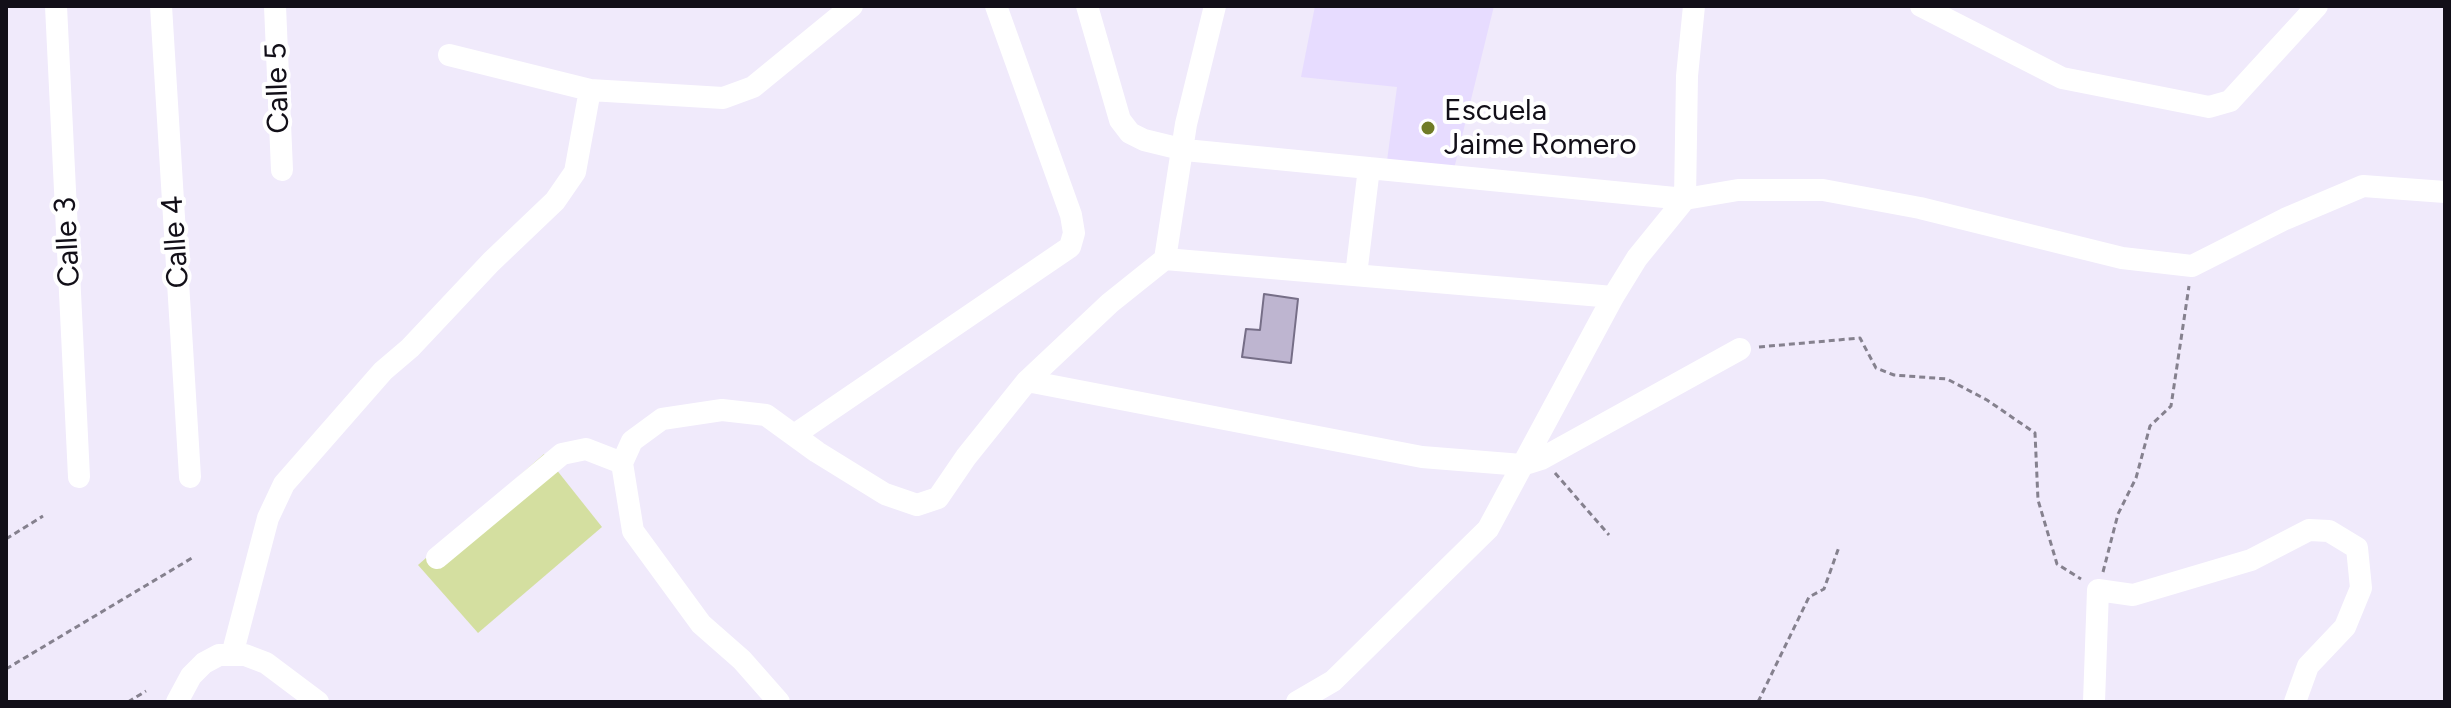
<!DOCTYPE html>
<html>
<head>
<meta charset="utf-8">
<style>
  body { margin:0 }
  #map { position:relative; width:2451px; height:708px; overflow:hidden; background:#f0eafb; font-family:Figtree,sans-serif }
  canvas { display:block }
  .frame { position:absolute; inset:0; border:8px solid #120f18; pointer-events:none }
</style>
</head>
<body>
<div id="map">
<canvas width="2451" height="708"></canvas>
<div class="frame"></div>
</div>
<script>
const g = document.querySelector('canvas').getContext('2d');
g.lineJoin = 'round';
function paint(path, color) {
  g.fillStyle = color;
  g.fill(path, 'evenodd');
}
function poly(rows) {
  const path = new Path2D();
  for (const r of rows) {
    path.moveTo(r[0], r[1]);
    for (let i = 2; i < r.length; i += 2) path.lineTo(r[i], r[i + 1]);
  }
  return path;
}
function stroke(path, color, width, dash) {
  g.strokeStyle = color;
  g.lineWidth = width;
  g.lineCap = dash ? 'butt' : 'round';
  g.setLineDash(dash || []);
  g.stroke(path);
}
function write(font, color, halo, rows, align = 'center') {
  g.font = font + ' Figtree,sans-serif';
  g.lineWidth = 8;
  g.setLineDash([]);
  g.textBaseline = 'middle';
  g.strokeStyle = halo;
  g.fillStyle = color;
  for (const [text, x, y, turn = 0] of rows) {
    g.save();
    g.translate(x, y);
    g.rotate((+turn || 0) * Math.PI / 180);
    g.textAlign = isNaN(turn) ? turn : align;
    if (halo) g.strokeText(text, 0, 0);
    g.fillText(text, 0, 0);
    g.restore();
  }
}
paint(poly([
  [1315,6,1494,6,1452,177,1386,168,1397,87,1301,77]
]), '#e7dcff');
paint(poly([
  [544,454,602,527,478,633,418,565]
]), '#d4dfa0');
const building = poly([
  [1264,294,1298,299,1291,363,1242,357,1246,329,1260,330,1264,294]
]);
paint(building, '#beb5d0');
stroke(building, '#766e87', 2);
stroke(poly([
  [1759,347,1860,338,1876,368,1894,375,1947,379,1987,400,2035,433,2038,500,2057,564,2081,579],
  [1555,473,1609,535],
  [6,539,43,516],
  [2103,572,2118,514,2136,478,2150,426,2171,406,2189,286],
  [6,669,192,558],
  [128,702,146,691],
  [1758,702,1809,597,1824,589,1839,547]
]), '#85818e', 3, [6, 4]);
stroke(poly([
  [56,6,79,477],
  [161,6,190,477],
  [275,6,282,170],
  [1087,6,1120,120,1130,133,1144,140,1185,150,1685,199,1738,190,1823,190,1920,208,2122,258,2192,266,2285,219,2363,186,2445,192],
  [1215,6,1186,124,1165,259,1613,297],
  [1921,6,2062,78,2209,107,2230,101,2317,6],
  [449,55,590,90,723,98,753,87,852,6],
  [1356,275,1369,168],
  [1027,381,1422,457,1522,465,1541,459,1740,349],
  [794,435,1070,247,1074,233,1071,215,996,6],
  [437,558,562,454,586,449,622,463],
  [232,655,268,518,284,484,383,371,410,348,491,262,555,201,575,172,590,90],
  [177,702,191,676,204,663,219,655,245,655,266,663,318,702],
  [779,702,742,660,701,624,633,531,622,463,632,441,662,419,722,410,766,415,817,452,885,494,917,505,938,498,966,457,1027,381,1110,303,1165,259],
  [1297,702,1333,681,1488,529,1613,297,1637,258,1685,199,1687,76,1694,6],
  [2094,702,2098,590,2133,595,2251,560,2309,530,2329,531,2357,548,2361,588,2345,627,2308,666,2295,702]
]), '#fff', 22);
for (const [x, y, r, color] of [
  [1428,128,8,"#707b27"]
]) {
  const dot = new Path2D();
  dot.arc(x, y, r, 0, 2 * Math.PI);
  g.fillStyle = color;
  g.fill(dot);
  stroke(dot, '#fff', 3);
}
write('30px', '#120f18', '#fff', [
  ["Calle 5",278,88,-92],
  ["Calle 3",68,242,-93],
  ["Calle 4",176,242,-94]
]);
write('30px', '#120f18', '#fff', [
  ["Escuela",1444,111],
  ["Jaime Romero",1444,145]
], 'left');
</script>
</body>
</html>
